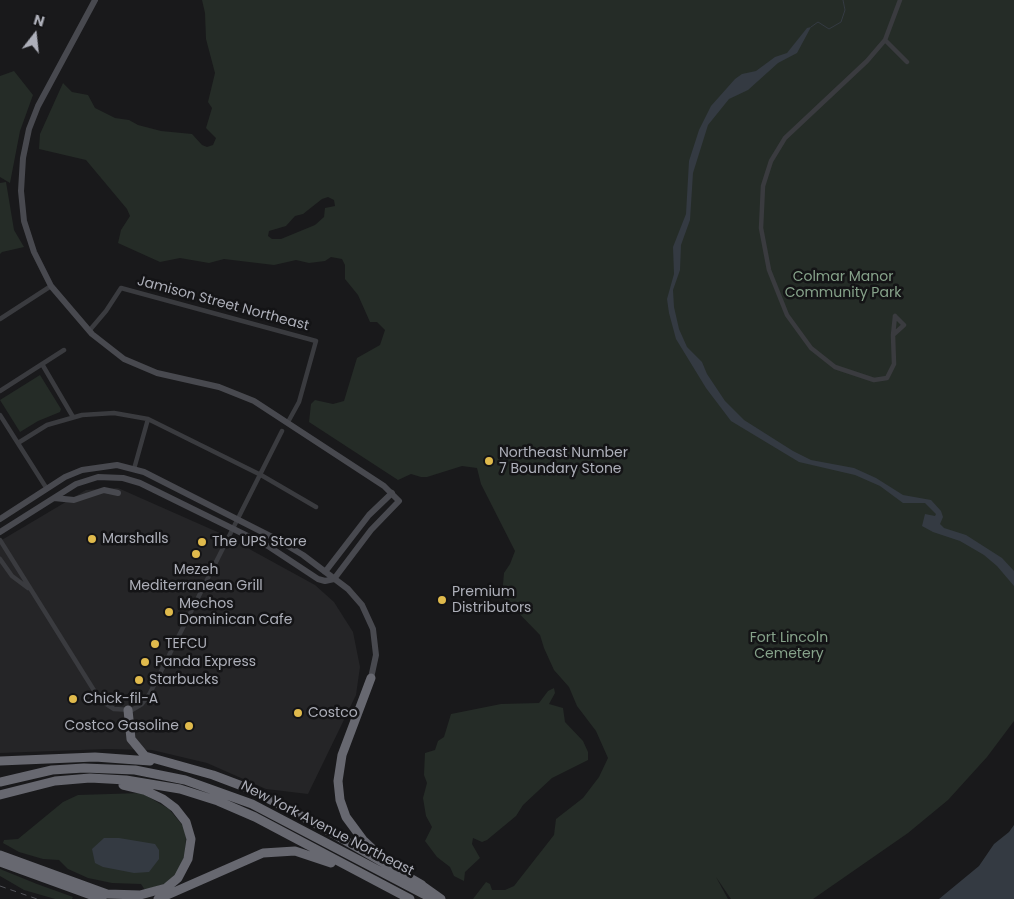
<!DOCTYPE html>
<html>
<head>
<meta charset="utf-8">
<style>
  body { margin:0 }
  #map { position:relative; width:1014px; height:899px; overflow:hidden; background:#19191b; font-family:Poppins,sans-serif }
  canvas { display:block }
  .north { position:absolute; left:10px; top:10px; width:50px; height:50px; -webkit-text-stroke:4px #141416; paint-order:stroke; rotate:16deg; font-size:14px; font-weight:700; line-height:20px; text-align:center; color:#adafb9 }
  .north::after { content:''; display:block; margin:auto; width:18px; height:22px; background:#adafb9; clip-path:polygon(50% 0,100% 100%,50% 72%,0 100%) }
</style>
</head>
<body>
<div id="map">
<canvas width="1014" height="899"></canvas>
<div class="north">N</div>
</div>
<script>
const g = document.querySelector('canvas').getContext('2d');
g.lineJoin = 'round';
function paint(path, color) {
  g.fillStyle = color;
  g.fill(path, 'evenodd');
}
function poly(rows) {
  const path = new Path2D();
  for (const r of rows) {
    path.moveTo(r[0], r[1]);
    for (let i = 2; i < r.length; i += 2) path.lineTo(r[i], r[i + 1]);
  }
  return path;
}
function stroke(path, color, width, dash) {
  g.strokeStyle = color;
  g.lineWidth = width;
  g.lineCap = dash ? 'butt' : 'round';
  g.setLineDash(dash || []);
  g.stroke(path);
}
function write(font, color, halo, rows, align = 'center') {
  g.font = font + ' Poppins,sans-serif';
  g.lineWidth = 5;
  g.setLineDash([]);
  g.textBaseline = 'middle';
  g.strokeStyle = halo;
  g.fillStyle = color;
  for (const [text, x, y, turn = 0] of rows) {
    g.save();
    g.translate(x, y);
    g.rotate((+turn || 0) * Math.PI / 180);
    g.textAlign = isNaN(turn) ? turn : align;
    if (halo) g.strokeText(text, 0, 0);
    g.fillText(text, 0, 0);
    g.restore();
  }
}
paint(poly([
  [118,488,222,534,315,585,334,602,353,632,360,667,356,695,308,794,266,789,207,763,152,750,107,749,0,753,0,541,86,490]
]), '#252527');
paint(poly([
  [202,0,1014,0,1014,721,987,757,948,800,908,833,813,899,731,899,716,877,728,899,473,899,486,882,490,884,492,890,505,890,514,886,554,835,556,819,583,798,599,777,608,758,596,731,577,706,569,687,554,670,544,648,540,635,502,596,504,573,510,564,515,551,481,484,477,468,462,466,427,477,421,477,411,474,398,480,309,422,311,404,315,400,333,404,344,401,357,358,380,345,385,330,377,322,370,322,358,295,345,279,345,265,342,259,331,257,325,261,309,263,296,260,274,265,224,259,209,263,180,258,160,262,118,243,121,230,130,216,127,209,86,160,39,149,40,134,63,83,72,92,88,95,95,108,115,118,129,120,138,125,161,131,192,134,202,145,207,147,213,145,216,138,206,128,212,108,208,102,215,73,206,39,205,13],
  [328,197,334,200,335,206,325,208,324,217,315,225,281,239,272,239,268,236,269,231,286,226,295,216,303,214,322,199],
  [14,71,33,95,20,131,10,183,0,177,0,76],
  [6,182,14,230,24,247,2,252,0,254,0,183],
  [40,375,61,409,60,412,38,421,20,432,0,400],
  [554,688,555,693,549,704,563,708,565,722,583,741,588,752,588,760,552,778,523,805,516,816,487,840,482,842,473,838,472,844,480,858,465,872,464,881,454,876,450,867,437,857,425,841,432,827,426,816,423,798,427,783,424,775,425,753,435,750,438,741,444,737,451,714,501,704,539,703,548,691],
  [142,793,169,809,184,827,186,837,185,855,176,874,164,884,145,890,141,884,112,883,88,878,68,869,59,860,43,859,19,852,3,843,4,840,18,839,63,802,78,795],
  [0,869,37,884,73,897,72,899,55,899,24,890,0,876]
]), '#252c27');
paint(poly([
  [811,27,797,53,778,63,748,90,729,99,708,125,693,173,690,220,681,245,680,270,673,290,674,307,679,329,687,347,702,362,707,374,725,401,744,420,793,451,811,460,854,468,876,478,903,495,931,500,941,511,943,517,940,524,944,528,966,535,1002,558,1014,571,1014,586,997,566,984,555,960,541,933,532,922,526,925,514,935,516,936,514,925,503,903,503,880,486,855,475,799,462,731,421,706,388,676,339,669,313,667,299,674,274,673,247,686,214,689,161,699,130,711,106,735,79,742,74,756,71,775,57,787,53,807,28],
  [1014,825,1014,899,939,899,979,866,994,844,1009,832],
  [104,838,119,838,155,844,159,850,159,859,149,872,134,873,103,867,95,863,92,849]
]), '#343a42');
stroke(poly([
  [811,27,818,22,829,29,841,22,845,10,843,0]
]), '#343a42', 1);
stroke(poly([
  [900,0,885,40,907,62],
  [885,40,867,61,785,138,771,161,763,186,761,228,769,270,787,315,811,348,835,367,874,380,887,378,894,364,893,335,904,325,895,316],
  [0,319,51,286],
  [89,331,106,311,121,288,316,341,299,402,288,422],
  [893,335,895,316],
  [42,364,73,417],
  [0,391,64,350],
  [0,415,47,489],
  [18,443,47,425,82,415,114,413,148,419,261,475,316,507],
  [134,469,148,419],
  [0,540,100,700,114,709,132,710,142,704,150,693,282,431],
  [0,559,12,576,28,588]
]), '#3a3b3f', 4.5);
stroke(poly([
  [54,498,74,500,104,490,118,493],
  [0,519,65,477,82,470,117,465,144,472,278,540,303,555,348,589,362,605,373,629,376,655,371,678],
  [0,532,76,484,98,477,123,478,140,483,268,546,318,579,325,581,334,579,371,530,399,501,384,486,254,401,219,387,157,373,124,359,92,334,51,286,34,252,24,221,21,191,23,158,29,129,38,106,95,0],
  [325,572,369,515,392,493]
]), '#48494f', 6);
stroke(poly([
  [371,678,342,755,338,781,340,800,346,817,363,840,378,854],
  [128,710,131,739,145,756,213,775,250,789,322,827,422,885],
  [0,761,95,757,150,761],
  [0,782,52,770,84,768,135,770,185,780,252,804,433,899],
  [0,795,55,781,90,778,126,780,180,789,218,801,255,817,410,899],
  [0,855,107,894,140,895,166,888,178,878,188,859,191,839,186,822,175,808,163,799,144,790,123,785],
  [0,862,102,899],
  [417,882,441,899],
  [158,899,263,853,295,851,331,863]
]), '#676870', 9);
stroke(poly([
  [0,886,37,899]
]), '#53545a', 1, [6, 5]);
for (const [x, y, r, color] of [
  [489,461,5,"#e0ba4c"],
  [92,539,5,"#e0ba4c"],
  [202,542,5,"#e0ba4c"],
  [196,554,5,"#e0ba4c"],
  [442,600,5,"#e0ba4c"],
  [169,612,5,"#e0ba4c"],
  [155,644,5,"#e0ba4c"],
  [145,662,5,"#e0ba4c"],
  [139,680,5,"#e0ba4c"],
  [73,699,5,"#e0ba4c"],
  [298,713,5,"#e0ba4c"],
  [189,726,5,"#e0ba4c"]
]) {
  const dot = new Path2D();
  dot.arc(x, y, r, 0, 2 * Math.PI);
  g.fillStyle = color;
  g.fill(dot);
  stroke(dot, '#141416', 2);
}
write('14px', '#86a28a', '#141416', [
  ["Colmar Manor",843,277],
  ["Community Park",843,293],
  ["Fort Lincoln",789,638],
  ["Cemetery",789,654]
]);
write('14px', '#adafb9', '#141416', [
  ["Jamison Street Northeast",223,304,15],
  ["New York Avenue Northeast",327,829,27]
]);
write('14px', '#adafb9', '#141416', [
  ["Northeast Number",499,453],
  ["7 Boundary Stone",499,469],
  ["Marshalls",102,539],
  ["The UPS Store",212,542],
  ["Mezeh",196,570,"center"],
  ["Mediterranean Grill",196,586,"center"],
  ["Premium",452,592],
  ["Distributors",452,608],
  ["Mechos",179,604],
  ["Dominican Cafe",179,620],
  ["TEFCU",165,644],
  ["Panda Express",155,662],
  ["Starbucks",149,680],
  ["Chick-fil-A",83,699],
  ["Costco",308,713],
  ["Costco Gasoline",179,726,"right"]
], 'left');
</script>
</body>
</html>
